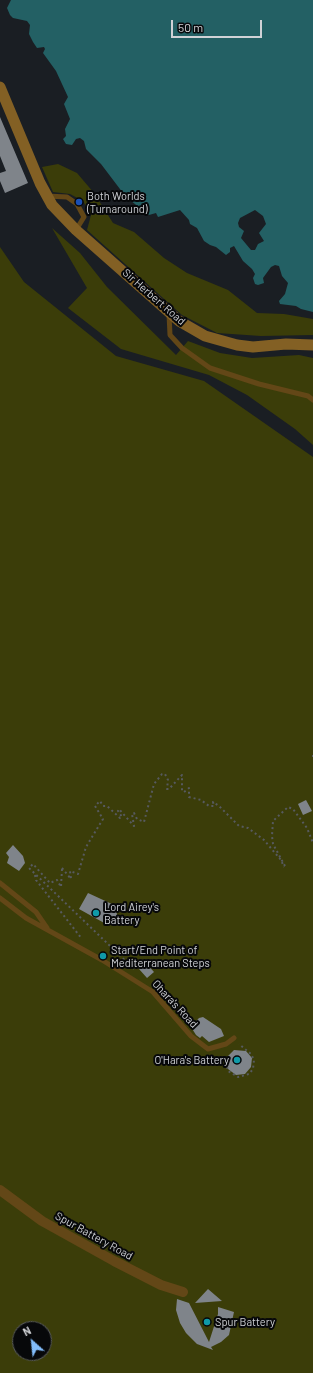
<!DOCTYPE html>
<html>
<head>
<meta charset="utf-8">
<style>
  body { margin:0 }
  #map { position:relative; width:313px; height:1373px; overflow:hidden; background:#1a1e23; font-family:Barlow,sans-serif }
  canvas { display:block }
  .north { position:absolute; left:12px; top:1321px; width:40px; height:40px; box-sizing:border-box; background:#07080a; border:1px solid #57595c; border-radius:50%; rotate:333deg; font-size:11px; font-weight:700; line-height:16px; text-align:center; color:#d0d2d6 }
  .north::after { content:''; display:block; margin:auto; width:14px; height:18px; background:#82bcfa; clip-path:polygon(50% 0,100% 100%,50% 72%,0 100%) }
  .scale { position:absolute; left:171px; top:20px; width:91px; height:18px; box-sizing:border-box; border:2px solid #d0d2d6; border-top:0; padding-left:5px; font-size:12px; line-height:14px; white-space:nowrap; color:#d0d2d6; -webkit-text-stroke:3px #07080a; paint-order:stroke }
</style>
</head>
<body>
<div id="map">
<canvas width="313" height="1373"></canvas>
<div class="north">N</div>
<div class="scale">50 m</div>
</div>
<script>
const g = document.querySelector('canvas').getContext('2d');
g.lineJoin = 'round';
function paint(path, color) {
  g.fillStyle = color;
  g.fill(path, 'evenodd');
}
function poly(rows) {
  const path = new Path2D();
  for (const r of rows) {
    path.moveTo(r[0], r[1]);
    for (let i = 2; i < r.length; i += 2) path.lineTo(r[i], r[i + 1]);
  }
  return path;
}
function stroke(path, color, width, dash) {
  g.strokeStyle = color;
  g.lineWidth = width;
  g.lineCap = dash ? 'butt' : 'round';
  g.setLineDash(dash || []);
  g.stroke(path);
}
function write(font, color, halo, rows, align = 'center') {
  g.font = font + ' Barlow,sans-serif';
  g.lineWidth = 4;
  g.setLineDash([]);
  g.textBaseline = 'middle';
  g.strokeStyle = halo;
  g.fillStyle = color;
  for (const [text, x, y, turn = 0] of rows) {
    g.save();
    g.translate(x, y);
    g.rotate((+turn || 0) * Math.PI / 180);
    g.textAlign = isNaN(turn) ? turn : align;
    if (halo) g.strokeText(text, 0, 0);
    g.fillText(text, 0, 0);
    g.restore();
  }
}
paint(poly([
  [58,164,77,173,94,193,113,223,134,232,164,258,187,273,228,290,257,313,284,314,313,319,313,335,261,336,217,333,182,315,87,230,91,215,83,201,70,194,53,192,42,167],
  [52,228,80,253,107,287,176,355,188,341,220,353,252,358,299,355,313,358,313,445,295,429,247,395,209,375,121,349,68,308,87,288],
  [0,247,24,282,116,356,204,381,313,457,313,1373,0,1373],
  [20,1329,44,1329,44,1353,20,1353]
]), '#3b3d09');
paint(poly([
  [11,0,313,0,313,312,301,309,296,306,280,304,279,301,285,294,288,283,282,276,279,266,275,265,271,267,263,278,264,283,258,285,255,284,253,278,255,274,252,269,243,261,234,246,230,248,230,252,226,255,216,247,210,245,204,241,197,228,190,224,189,220,180,210,158,217,156,213,149,215,126,197,101,164,86,149,84,141,80,138,76,139,72,145,66,144,63,139,66,136,65,129,70,119,64,104,68,97,56,71,43,53,45,49,44,47,37,48,33,42,29,34,30,25,27,21,13,18,10,15,7,8],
  [255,210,263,216,266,224,259,233,264,241,258,244,255,250,251,250,241,238,244,231,239,227,238,223,240,218]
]), '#236064');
paint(poly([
  [0,117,28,183,5,193,0,181,0,173,6,171,0,156],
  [306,800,312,811,303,815,298,804],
  [13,845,23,856,25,863,19,871,7,863,9,857,6,853],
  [88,893,114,905,117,914,116,920,106,924,79,909],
  [146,963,154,972,147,978,139,969],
  [203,1017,221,1029,224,1036,209,1042,202,1036,200,1038,196,1035,191,1027,199,1018],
  [234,1050,246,1051,252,1058,251,1067,245,1074,236,1075,228,1069,225,1059],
  [208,1289,222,1301,195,1303],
  [177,1299,189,1303,209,1342,218,1314,218,1307,234,1312,229,1335,221,1342,211,1347,213,1350,197,1344,186,1333,180,1323,176,1310]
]), '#7f848a');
stroke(poly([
  [313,755,313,760],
  [285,866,273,844,272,836,273,821,288,807,293,809,307,828,313,843],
  [62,868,71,879,70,871,78,874,86,847,103,819,95,806,100,801,103,806,107,806,120,818,122,817,118,811,119,809,134,826,132,814,134,813,137,819,144,822,154,784,162,774,165,774,168,780,167,789,169,789,182,775,182,791,184,792,189,788,189,797,201,800,209,806,214,806,213,802,219,806,239,826,248,828,264,840,281,860,284,867],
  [62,869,61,887,57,880,50,883,33,864,29,868,134,969],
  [35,875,36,880,82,939],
  [226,1062,228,1071,238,1077,249,1074,253,1069,254,1060,251,1054,239,1044]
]), '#575a5f', 2, [2, 3]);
stroke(poly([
  [47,196,67,197,77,204,84,217,76,230],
  [169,314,170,335,182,348,210,368,259,384,308,396,313,400],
  [0,883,36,912,47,928],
  [0,898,26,918,102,960,153,992,191,1036,208,1049,226,1044,234,1038]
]), '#634717', 5);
stroke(poly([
  [0,1190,42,1221,114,1261,161,1285,183,1292]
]), '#634717', 10);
stroke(poly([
  [0,87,40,183,52,205,76,230,179,321,205,336,237,345,253,347,286,344,313,345]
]), '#836024', 11);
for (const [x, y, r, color] of [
  [79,202,4,"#1a4fb4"],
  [96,913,4,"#0f9aa8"],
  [103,956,4,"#0f9aa8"],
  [237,1060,4,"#0f9aa8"],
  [207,1322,4,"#0f9aa8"]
]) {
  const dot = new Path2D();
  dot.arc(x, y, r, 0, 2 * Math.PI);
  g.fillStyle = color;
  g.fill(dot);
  stroke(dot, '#07080a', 1.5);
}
write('11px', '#d0d2d6', '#07080a', [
  ["Both Worlds",87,196],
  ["(Turnaround)",87,209],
  ["Lord Airey's",104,907],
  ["Battery",104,920],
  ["Start/End Point of",111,950],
  ["Mediterranean Steps",111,963],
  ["O'Hara's Battery",229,1060,"right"],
  ["Spur Battery",215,1322]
], 'left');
write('11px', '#d0d2d6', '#07080a', [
  ["Sir Herbert Road",154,297,41],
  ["Ohara's Road",175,1004,47],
  ["Spur Battery Road",94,1236,29]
]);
</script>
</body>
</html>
